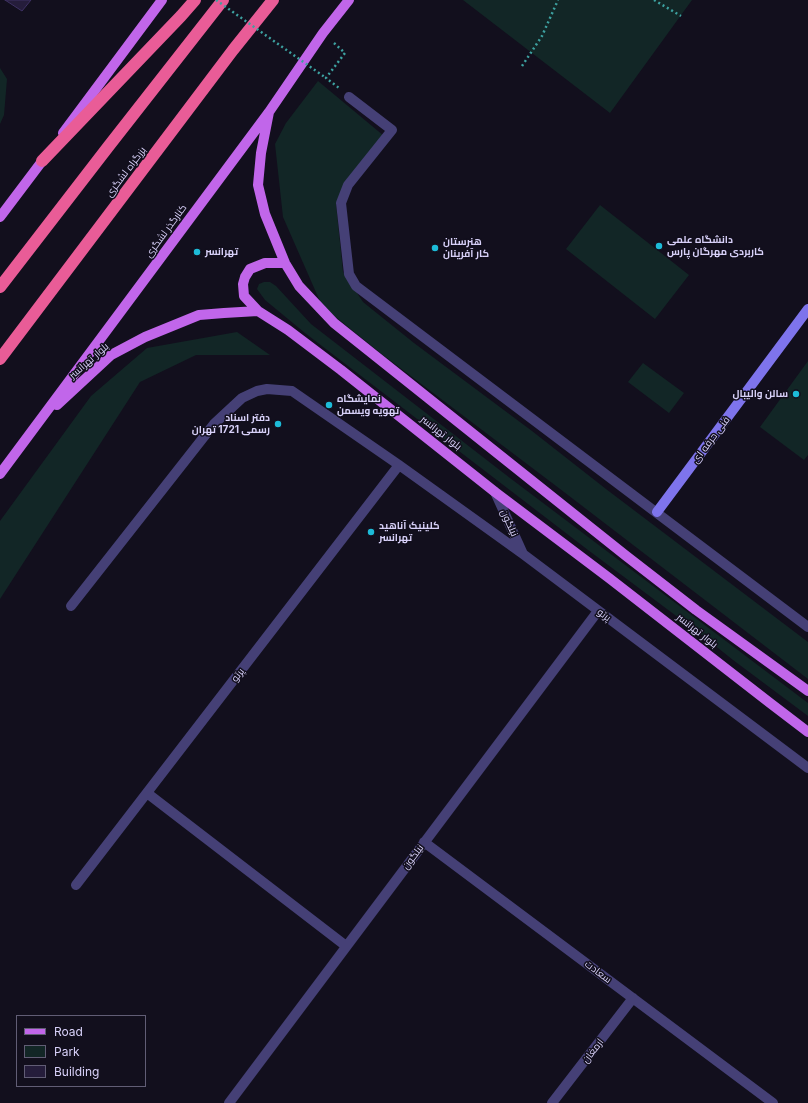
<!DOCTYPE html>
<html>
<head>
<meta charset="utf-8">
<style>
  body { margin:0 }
  #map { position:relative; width:808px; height:1103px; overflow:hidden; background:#120f1d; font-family:Inter,sans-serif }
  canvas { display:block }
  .legend { position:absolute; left:16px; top:1015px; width:130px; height:72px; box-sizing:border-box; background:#120f1d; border:1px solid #615d75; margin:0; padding:5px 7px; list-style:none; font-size:12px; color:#d8d1f9 }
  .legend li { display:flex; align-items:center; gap:8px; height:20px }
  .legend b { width:20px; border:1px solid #615d75 }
</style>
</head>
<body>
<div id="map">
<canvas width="808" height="1103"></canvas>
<ul class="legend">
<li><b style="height:5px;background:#c166ea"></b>Road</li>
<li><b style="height:11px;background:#122626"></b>Park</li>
<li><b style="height:11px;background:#251d3b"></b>Building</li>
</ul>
</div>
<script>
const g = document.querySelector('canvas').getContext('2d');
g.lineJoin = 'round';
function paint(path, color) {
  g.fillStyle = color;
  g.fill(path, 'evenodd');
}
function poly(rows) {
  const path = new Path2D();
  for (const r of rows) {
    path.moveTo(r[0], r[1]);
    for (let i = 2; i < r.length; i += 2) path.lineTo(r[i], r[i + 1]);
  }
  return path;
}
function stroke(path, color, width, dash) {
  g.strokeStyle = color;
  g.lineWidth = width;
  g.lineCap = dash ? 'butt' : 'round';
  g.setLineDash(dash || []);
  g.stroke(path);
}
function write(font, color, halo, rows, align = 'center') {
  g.font = font + ' Inter,Cairo,sans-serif';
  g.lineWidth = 3;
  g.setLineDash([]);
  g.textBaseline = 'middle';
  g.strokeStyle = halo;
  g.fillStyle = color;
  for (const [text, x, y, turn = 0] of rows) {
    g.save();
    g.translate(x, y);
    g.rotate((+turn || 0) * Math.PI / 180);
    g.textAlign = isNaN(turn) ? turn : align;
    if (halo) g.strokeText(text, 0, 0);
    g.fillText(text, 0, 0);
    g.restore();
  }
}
paint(poly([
  [463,0,692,0,610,113],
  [0,68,7,79,4,115,0,124],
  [318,81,384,136,344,185,336,204,343,272,363,302,414,343,532,431,606,489,808,642,808,679,564,492,383,355,322,306,283,217,275,144,286,123],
  [600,205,689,275,655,319,566,249],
  [264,282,270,282,276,286,311,324,510,478,808,703,808,716,733,660,703,636,588,550,305,333,265,300,257,289,259,284],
  [237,332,270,355,196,355,140,382,0,599,0,521,91,396,147,348],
  [808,361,808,455,804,460,760,427],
  [643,363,684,393,669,413,628,382]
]), '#122626');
const building = poly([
  [5,0,31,0,22,11,5,0]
]);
paint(building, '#251d3b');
stroke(building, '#3f3264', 1);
stroke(poly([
  [654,0,681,16],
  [334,43,345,53,326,78,339,88],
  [522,66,542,36,558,0]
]), '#3da1a0', 2.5, [2, 3]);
stroke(poly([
  [349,97,392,130,348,185,341,203,349,274,356,286,808,627],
  [495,492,523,554],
  [71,606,214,424,242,398,257,391,267,389,292,391,399,465,523,554,808,768],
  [147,793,346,946],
  [424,842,773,1103],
  [76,885,399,465],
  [229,1103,598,611],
  [552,1103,633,998]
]), '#454076', 10);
stroke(poly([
  [657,512,808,309]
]), '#7e74ec', 10);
stroke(poly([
  [269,112,261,153,258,185,265,214,285,263,299,286,334,323,625,555,696,610,808,691],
  [63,133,162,0],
  [0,217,46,156],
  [285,263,265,263,250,269,245,277,243,284,244,296,258,311,288,330,341,370,495,492,609,578,770,703,808,732],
  [57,405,111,355,145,337,199,315,224,313,258,311],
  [0,474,269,112,323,33,349,0]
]), '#c166ea', 10);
stroke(poly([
  [42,161,181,16,195,0],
  [0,287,108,147,223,0],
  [0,359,233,50,273,0]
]), '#e95c97', 12);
stroke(poly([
  [216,0,326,78]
]), '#3da1a0', 2.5, [2, 3]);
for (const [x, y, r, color] of [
  [659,246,4,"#1dbbd8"],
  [435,248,4,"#1dbbd8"],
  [197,252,4,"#1dbbd8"],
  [796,394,4,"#1dbbd8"],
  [329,405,4,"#1dbbd8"],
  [278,424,4,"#1dbbd8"],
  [371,532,4,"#1dbbd8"]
]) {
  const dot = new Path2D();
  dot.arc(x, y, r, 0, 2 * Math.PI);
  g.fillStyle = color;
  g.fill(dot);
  stroke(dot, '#120f1d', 1.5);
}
write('10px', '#d8d1f9', '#120f1d', [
  ["بزرگراه لشگری",126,172,-53],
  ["کنارگذر لشگری",166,231,-54],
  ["بلوار تهرانسر",89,361,-41],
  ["بلوار تهرانسر",441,433,38],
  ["فنی حرفه ای",711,440,-53],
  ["نیلگون",509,523,66],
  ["پرتو",604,615,37],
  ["بلوار تهرانسر",697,631,38],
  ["پرتو",238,675,-52],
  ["نیلگون",413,857,-53],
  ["سعادت",598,972,37],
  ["ارمغان",593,1051,-52]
]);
write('bold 10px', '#d8d1f9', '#120f1d', [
  ["دانشگاه علمی",667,240],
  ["کاربردی مهرگان پارس",667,252],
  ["هنرستان",443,242],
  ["کار آفرینان",443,254],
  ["تهرانسر",205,252],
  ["سالن والیبال",788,394,"right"],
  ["نمایشگاه",337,399],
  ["تهویه ویسمن",337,411],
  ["دفتر اسناد",270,418,"right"],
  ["رسمی 1721 تهران",270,430,"right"],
  ["کلینیک آناهید",379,526],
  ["تهرانسر",379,538]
], 'left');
</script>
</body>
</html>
